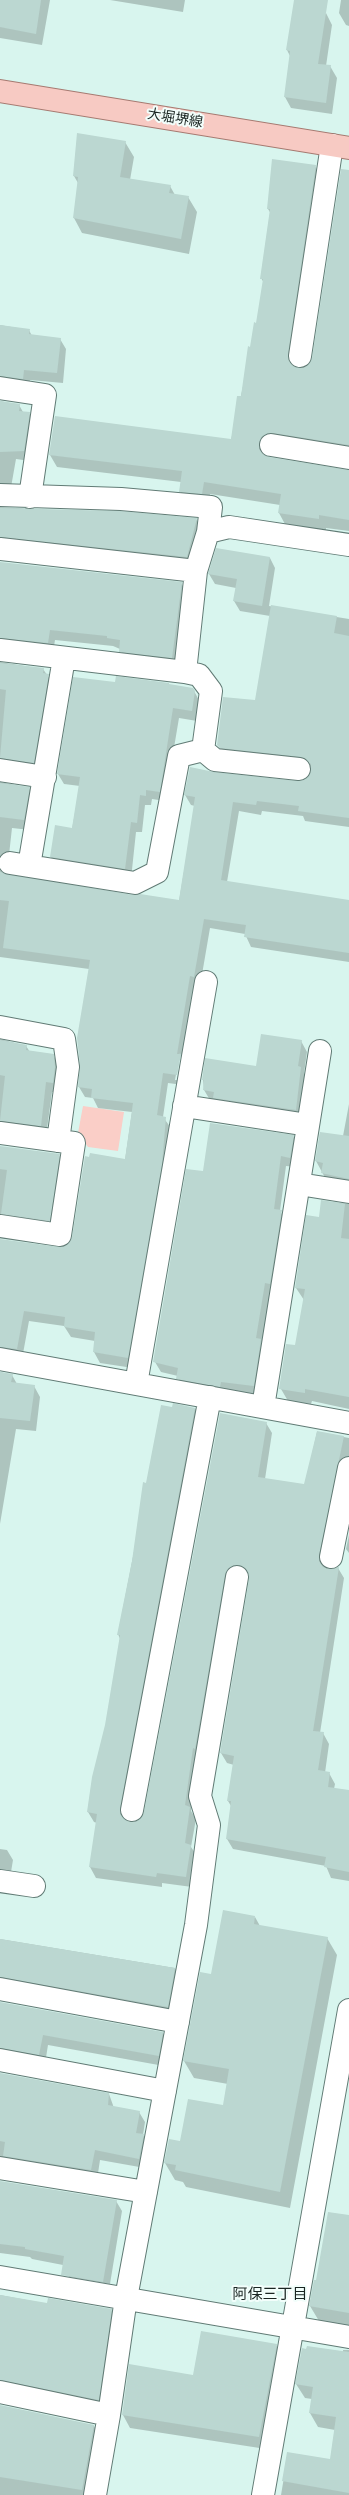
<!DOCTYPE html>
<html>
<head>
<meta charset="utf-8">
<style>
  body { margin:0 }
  canvas { display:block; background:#d8f5ee }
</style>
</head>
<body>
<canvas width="349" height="2495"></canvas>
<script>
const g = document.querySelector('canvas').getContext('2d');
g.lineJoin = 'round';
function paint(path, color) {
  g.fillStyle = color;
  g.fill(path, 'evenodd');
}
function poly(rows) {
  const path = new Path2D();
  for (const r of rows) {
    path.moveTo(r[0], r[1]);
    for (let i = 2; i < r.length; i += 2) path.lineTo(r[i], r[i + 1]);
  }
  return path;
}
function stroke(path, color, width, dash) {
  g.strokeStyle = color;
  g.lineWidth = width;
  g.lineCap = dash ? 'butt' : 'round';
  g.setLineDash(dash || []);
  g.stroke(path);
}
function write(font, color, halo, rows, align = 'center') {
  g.font = font + ' "Roboto Condensed","Noto Sans JP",sans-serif';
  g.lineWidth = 4;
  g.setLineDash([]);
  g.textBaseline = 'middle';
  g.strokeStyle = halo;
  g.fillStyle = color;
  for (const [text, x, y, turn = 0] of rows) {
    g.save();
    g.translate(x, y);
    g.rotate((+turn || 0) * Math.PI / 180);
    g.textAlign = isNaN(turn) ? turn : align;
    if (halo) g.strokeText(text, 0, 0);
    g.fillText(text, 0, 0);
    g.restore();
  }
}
paint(poly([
  [83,1106,124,1112,118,1151,88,1147,78,1133]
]), '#facec7');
paint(poly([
  [0,0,50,0,42,45,0,38],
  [110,0,185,0,183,12],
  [341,0,349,0,349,26,346,25,339,13],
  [326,13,332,25,326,66,330,66,337,78,332,114,291,108,285,97,290,56,287,50],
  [125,142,134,157,130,180,170,186,175,195,188,197,197,212,189,254,82,233,74,218,78,183,74,176],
  [315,166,322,179,294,367,297,369,305,368,313,358,349,190,349,456,273,446,265,456,268,458,349,471,349,531,326,528,326,531,286,526,279,513,280,505,210,494,209,506,187,504,180,491,181,482,57,467,50,455,231,440,257,324,264,283,261,278,271,214,268,209],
  [0,325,29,330,32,336,60,339,66,349,63,383,30,380,28,389,0,388],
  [0,401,19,405,23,412,29,413,35,424,30,461,16,459,10,493,0,494],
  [0,507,196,519,202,529,193,567,0,550],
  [217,549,270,558,275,568,269,606,349,619,349,827,305,821,303,816,262,811,261,815,239,811,227,882,349,901,349,962,251,947,245,934,210,928,183,1085,168,1083,163,1117,171,1128,133,1368,100,1363,94,1352,95,1341,71,1337,64,1326,29,1321,22,1359,0,1359,0,1240,65,1248,125,1160,132,1112,98,1108,93,1098,85,1097,79,1087,89,969,0,957,0,782,29,788,35,798,30,830,12,828,8,864,4,875,133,896,179,901,195,806,191,805,185,795,214,773,298,782,305,781,313,771,307,767,224,755,218,745,256,701,270,616,240,611,234,601,236,588,215,584,209,574],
  [180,1053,181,1059,177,1080,175,1080],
  [0,563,181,583,187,593,178,668,126,662,120,649,113,646,55,640,53,653,0,649],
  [0,662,43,669,54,685,39,772,0,770],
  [194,691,200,702,197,721,179,718,165,801,152,799,151,805,145,805,142,832,136,832,131,879,57,867,51,857,72,829,80,786,64,784,58,774],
  [0,1039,26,1046,30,1052,53,1055,59,1065,59,1093,52,1092,46,1136,0,1134],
  [301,1041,307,1052,304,1073,307,1078,302,1121,210,1100,204,1090,203,1079,256,1067],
  [349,1104,349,1191,329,1185,316,1161,320,1133,343,1136],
  [293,1136,299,1147,296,1167,286,1166,280,1211,287,1222,259,1396,183,1389,178,1376,161,1372,155,1362,204,1172],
  [0,1147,59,1155,65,1165,55,1231,0,1227],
  [322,1201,349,1204,349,1409,312,1401,311,1404,288,1401,281,1389,296,1346,304,1300,296,1288,320,1218],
  [0,1372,12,1375,17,1384,34,1386,40,1397,36,1431,16,1429,0,1524],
  [195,1408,201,1419,125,1819,130,1823,142,1819,266,1423,272,1433,265,1479,305,1485,317,1432,349,1438,349,1469,345,1470,324,1566,329,1570,338,1568,344,1578,320,1733,323,1733,329,1744,325,1773,329,1773,335,1784,334,1789,349,1791,349,1881,331,1878,326,1866,233,1849,227,1839,231,1806,228,1801,234,1765,227,1763,221,1753,250,1577,245,1575,199,1758,191,1811,196,1819,191,1847,197,1856,192,1887,162,1883,162,1887,96,1878,90,1867,97,1823,94,1822,88,1812,106,1725,120,1639,118,1634,147,1484],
  [349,1535,349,1553,346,1549],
  [0,1849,7,1850,13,1860,10,1878,0,1881],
  [255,1917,260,1926,327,1938,337,1955,290,2208,186,2187,183,2182,175,2180,165,2163,181,2142,224,2106,228,2084,194,2078,184,2061,212,1975],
  [0,1939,175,1968,181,1979,173,2017,0,1989],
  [0,2003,163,2033,168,2043,164,2066,48,2045,45,2064,0,2060],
  [0,2074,109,2094,114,2108,139,2112,145,2122,143,2135,149,2146,145,2168,100,2160,97,2180,0,2168],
  [0,2182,116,2201,122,2211,110,2284,69,2277,63,2265,32,2259,30,2257,0,2253],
  [349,2216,349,2327,319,2321,310,2306,315,2281,317,2281],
  [0,2295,48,2304,111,2310,117,2320,104,2410,0,2392],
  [276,2345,284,2358,266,2449,130,2428,123,2415,130,2365,194,2376],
  [343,2350,349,2350,349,2495,281,2495,288,2453,331,2460,335,2430,318,2427,310,2413,312,2399,305,2398,296,2384,343,2352],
  [0,2406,94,2426,100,2436,89,2495,0,2495]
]), '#0003');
paint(poly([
  [0,0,41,0,36,34,0,27],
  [294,0,328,0,318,64,331,65,326,103,284,97,290,51,286,50],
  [77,133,126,141,120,177,171,185,169,193,189,196,181,239,73,218,78,177,73,176],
  [272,159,316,165,288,354,292,365,299,368,309,364,312,358,341,169,349,170,349,445,273,433,261,437,259,449,263,454,269,457,349,470,349,520,319,515,319,519,278,513,281,494,204,482,202,494,179,492,182,471,49,455,55,416,231,439,237,396,241,396,248,346,250,347,254,322,256,323,263,279,260,279,270,209,267,209],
  [0,325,30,329,29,334,61,338,57,373,24,370,23,379,0,376],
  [0,401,20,404,19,411,30,412,24,451,0,452],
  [0,508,120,511,197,518,187,557,0,537],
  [216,548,270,557,262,606,233,601,237,579,208,574],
  [0,562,182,582,172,658,119,652,120,640,107,638,107,636,50,630,48,643,0,638],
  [271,605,337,616,334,633,349,636,349,818,298,811,299,806,257,801,256,805,233,802,221,880,349,900,349,953,244,937,246,925,204,919,194,977,190,976,177,1054,181,1054,177,1075,163,1073,157,1115,166,1117,162,1164,128,1358,93,1352,95,1332,64,1327,65,1317,24,1311,17,1349,0,1347,0,1239,58,1247,69,1243,72,1237,85,1156,89,1157,90,1153,125,1159,133,1103,91,1098,92,1089,78,1087,80,1065,77,1038,90,960,3,948,9,901,0,900,0,872,133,895,140,894,179,900,195,797,184,795,190,767,214,772,298,781,309,777,311,764,301,757,220,748,217,745,223,697,255,700],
  [0,663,44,668,43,673,49,674,34,763,0,758,6,690,0,689],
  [116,676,169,683,169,684,193,688,195,691,192,711,173,708,160,792,146,790,146,796,140,795,137,823,131,822,125,869,50,857,55,825,72,828,80,777,57,774,73,677,115,682],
  [0,783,30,787,24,820,0,817],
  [261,1034,302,1040,298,1066,301,1067,296,1110,213,1098,214,1092,203,1090,204,1080,202,1080,205,1058,256,1066],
  [0,1040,27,1045,26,1050,54,1054,55,1067,53,1083,46,1082,41,1126,0,1121,5,1076,0,1075],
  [210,1123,294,1135,290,1158,281,1156,274,1209,282,1210,270,1284,265,1283,256,1338,261,1339,254,1386,221,1382,220,1387,176,1379,178,1368,153,1362,186,1169,203,1171],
  [320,1132,349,1136,349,1179,321,1173,323,1163,315,1161],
  [0,1146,60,1154,50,1221,1,1214,7,1170,0,1169],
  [321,1200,345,1204,341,1238,349,1239,349,1397,305,1389,305,1393,279,1389,286,1344,295,1345,305,1289,295,1288,306,1215,319,1217],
  [0,1372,13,1374,11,1382,35,1385,30,1421,0,1418],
  [173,1403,195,1408,120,1808,120,1814,129,1822,136,1822,141,1818,144,1812,220,1413,267,1422,258,1477,304,1484,317,1431,344,1436,319,1555,319,1561,323,1567,329,1569,339,1567,313,1731,324,1732,318,1770,330,1772,328,1787,349,1790,349,1872,324,1867,326,1857,226,1839,231,1801,227,1801,234,1756,220,1753,249,1579,245,1568,239,1565,228,1569,225,1575,195,1749,193,1748,185,1805,190,1807,185,1843,191,1845,186,1877,157,1873,156,1877,89,1867,97,1814,87,1812,92,1777,105,1725,120,1635,117,1635,132,1561,143,1482,146,1483,161,1405,172,1407],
  [223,1910,255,1916,254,1924,328,1937,280,2192,175,2170,176,2165,164,2163,169,2139,180,2141,188,2099,223,2105,229,2069,183,2061,200,1972,211,1974],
  [0,1939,175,1968,168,2007,0,1977],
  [0,2002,163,2032,159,2056,43,2035,39,2055,0,2048],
  [0,2073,109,2093,108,2105,140,2111,136,2133,144,2134,139,2159,95,2150,91,2170,3,2156,5,2142,0,2141],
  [0,2181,117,2200,103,2282,61,2275,64,2256,25,2249,25,2247,0,2244],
  [328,2212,349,2215,349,2313,309,2306,314,2280,316,2280],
  [0,2295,47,2303,48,2298,112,2309,99,2400,0,2380],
  [201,2331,277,2344,259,2437,122,2415,129,2364,193,2375],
  [307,2346,349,2352,349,2493,282,2481,287,2452,330,2459,336,2417,309,2413,313,2387,295,2384,302,2348,306,2349],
  [0,2405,94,2425,82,2490,0,2477]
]), '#bbd7d1');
const minor = poly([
  [300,356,332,145],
  [0,388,45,395,30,497],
  [271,445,349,458],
  [0,495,121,499,211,507,208,532,196,571,185,672,0,650],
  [208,532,229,527,349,545],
  [0,549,196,571],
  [185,672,199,675,211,691,203,750,215,760,299,769],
  [0,770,45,777],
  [10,863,135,883,157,872,179,756,203,750],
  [29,866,64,658],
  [0,1027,64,1039,68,1067,58,1141],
  [184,1106,308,1125],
  [0,1133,74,1143,60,1235,0,1226],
  [299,1184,349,1192],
  [0,1359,349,1423],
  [136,1384,206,982],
  [263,1407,320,1051],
  [331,1557,349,1468],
  [132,1810,210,1397],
  [0,1881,34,1886],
  [0,1989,178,2022],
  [0,2060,165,2091],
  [0,2168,146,2192],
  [0,2277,349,2337],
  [0,2392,109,2415],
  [95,2495,109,2415,126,2298,196,1925,209,1825,200,1796,237,1577],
  [263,2495,349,2010]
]);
const major = poly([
  [0,91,349,148]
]);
stroke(minor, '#617b75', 24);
stroke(major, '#a67a71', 24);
stroke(minor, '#fff', 22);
stroke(major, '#f7cac3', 22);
write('14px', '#1a2522', '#f2fefb', [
  ["大堀堺線",175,119,9]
]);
write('15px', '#1a2522', '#f2fefb', [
  ["阿保三丁目",270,2295]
]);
</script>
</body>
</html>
